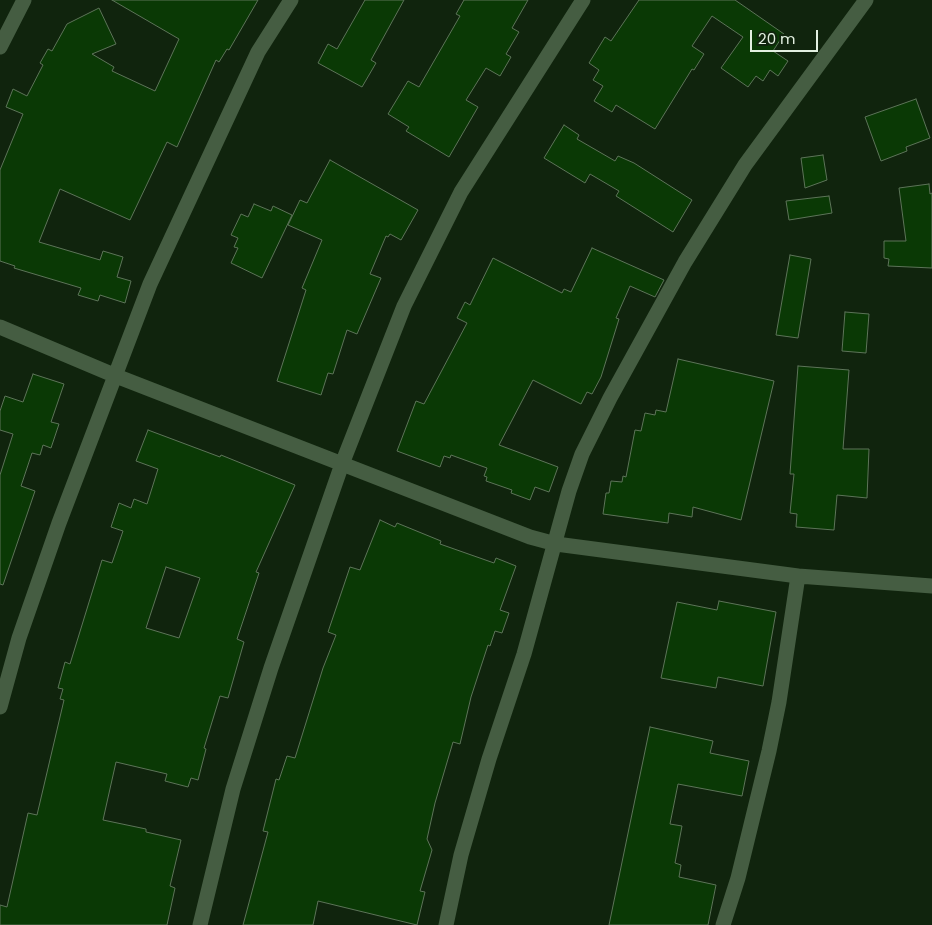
<!DOCTYPE html>
<html>
<head>
<meta charset="utf-8">
<style>
  body { margin:0 }
  #map { position:relative; width:932px; height:925px; overflow:hidden; background:#10240d; font-family:Poppins,sans-serif }
  canvas { display:block }
  .scale { position:absolute; left:750px; top:30px; width:68px; height:22px; box-sizing:border-box; border:2px solid #e3f0e1; border-top:0; padding-left:6px; font-size:15px; line-height:18px; white-space:nowrap; color:#e3f0e1; -webkit-text-stroke:4px #10240d; paint-order:stroke }
</style>
</head>
<body>
<div id="map">
<canvas width="932" height="925"></canvas>
<div class="scale">20 m</div>
</div>
<script>
const g = document.querySelector('canvas').getContext('2d');
g.lineJoin = 'round';
function paint(path, color) {
  g.fillStyle = color;
  g.fill(path, 'evenodd');
}
function poly(rows) {
  const path = new Path2D();
  for (const r of rows) {
    path.moveTo(r[0], r[1]);
    for (let i = 2; i < r.length; i += 2) path.lineTo(r[i], r[i + 1]);
  }
  return path;
}
function stroke(path, color, width, dash) {
  g.strokeStyle = color;
  g.lineWidth = width;
  g.lineCap = dash ? 'butt' : 'round';
  g.setLineDash(dash || []);
  g.stroke(path);
}
const building = poly([
  [112,0,258,0,229,50,227,49,219,62,216,60,177,147,167,142,130,220,60,189,39,242,100,260,103,251,123,257,117,277,131,281,125,303,100,295,98,301,78,295,81,288,14,268,15,266,0,261,0,170,23,114,6,107,13,89,27,96,43,65,40,63,48,49,52,51,67,24,99,8,116,44,92,54,114,67,112,71,155,91,179,39,112,0],
  [365,0,404,0,371,60,376,63,362,87,318,63,328,44,337,49,365,0],
  [464,0,528,0,512,28,519,32,506,54,511,57,500,76,486,68,466,100,478,107,449,157,406,131,409,127,388,114,408,81,419,87,460,16,456,14,464,0],
  [639,0,735,0,784,34,773,51,788,61,778,76,770,70,763,81,756,76,748,87,721,68,743,37,712,16,692,46,704,54,694,70,692,69,655,129,616,105,612,112,594,101,603,86,593,80,599,70,589,63,605,37,611,41,639,0],
  [916,99,930,138,906,147,907,151,881,161,865,117,916,99],
  [564,125,579,135,577,139,615,161,618,156,634,163,692,200,673,232,616,196,619,191,590,174,585,183,544,158,564,125],
  [823,155,827,180,805,188,801,158,823,155],
  [330,160,418,210,401,240,390,234,388,237,386,236,370,274,381,278,357,334,347,330,333,374,328,373,321,395,277,381,306,290,302,288,322,240,288,225,300,200,307,203,330,160],
  [929,184,930,194,932,193,932,268,888,266,889,259,884,258,884,241,906,241,899,188,929,184],
  [829,196,832,213,789,220,786,201,829,196],
  [254,204,271,211,273,206,292,215,262,278,231,263,238,248,234,247,238,238,231,235,241,214,248,217,254,204],
  [592,248,664,280,655,297,630,286,616,318,619,319,601,377,592,394,587,392,581,404,533,380,499,445,558,467,549,492,535,487,530,500,511,493,512,490,486,481,487,477,484,476,487,468,451,455,450,458,444,456,440,467,397,451,416,401,424,404,467,323,457,318,465,302,470,305,493,258,562,293,564,289,571,292,592,248],
  [790,255,811,259,798,338,776,335,790,255],
  [845,312,869,314,866,353,842,351,845,312],
  [678,359,774,381,741,520,693,507,692,517,669,513,668,523,603,514,606,493,609,493,611,481,622,482,623,476,626,477,635,430,641,431,645,413,655,415,656,410,666,412,678,359],
  [798,366,849,370,843,449,869,449,867,498,837,495,834,530,796,527,797,514,790,513,794,474,790,474,798,366],
  [33,374,64,384,51,422,59,424,51,448,43,445,40,455,32,453,21,486,35,491,3,585,0,584,0,475,13,434,0,430,0,411,5,396,23,402,33,374],
  [148,430,220,457,221,455,295,485,256,572,259,573,237,639,244,642,228,698,220,696,204,748,206,749,198,780,191,778,188,787,165,781,167,774,116,762,103,820,146,829,146,832,181,840,170,886,175,888,167,925,0,925,0,905,7,907,28,813,37,815,64,700,60,699,63,689,58,688,65,662,70,664,102,560,112,563,123,531,111,527,119,503,131,508,134,499,147,504,158,469,136,461,148,430],
  [166,567,200,578,179,638,146,628,166,567],
  [380,520,395,527,397,523,441,541,440,544,494,563,496,558,516,566,500,610,509,613,502,633,495,631,490,646,488,645,471,697,460,744,453,742,435,803,427,839,432,850,420,891,425,892,417,925,318,901,313,925,243,925,268,832,263,831,276,779,279,780,287,756,295,758,323,668,336,635,328,632,350,567,360,570,380,520],
  [719,601,776,612,763,686,718,677,716,688,661,678,677,602,717,610,719,601],
  [650,727,713,741,710,753,749,761,742,796,678,784,670,824,682,826,675,863,681,865,679,877,716,885,708,925,609,925,650,727]
]);
paint(building, '#0a3905');
stroke(building, '#5d7459', 1);
stroke(poly([
  [0,47,24,0],
  [0,327,116,376,530,537,556,544,798,576,932,586],
  [0,707,19,638,59,523,150,284,258,52,291,0],
  [200,925,233,789,271,668,342,464,404,306,461,192,583,0],
  [446,925,461,855,489,759,524,654,569,491,582,454,610,398,685,262,745,165,866,0],
  [723,925,738,878,769,751,779,702,798,576]
]), '#455d42', 15);
</script>
</body>
</html>
